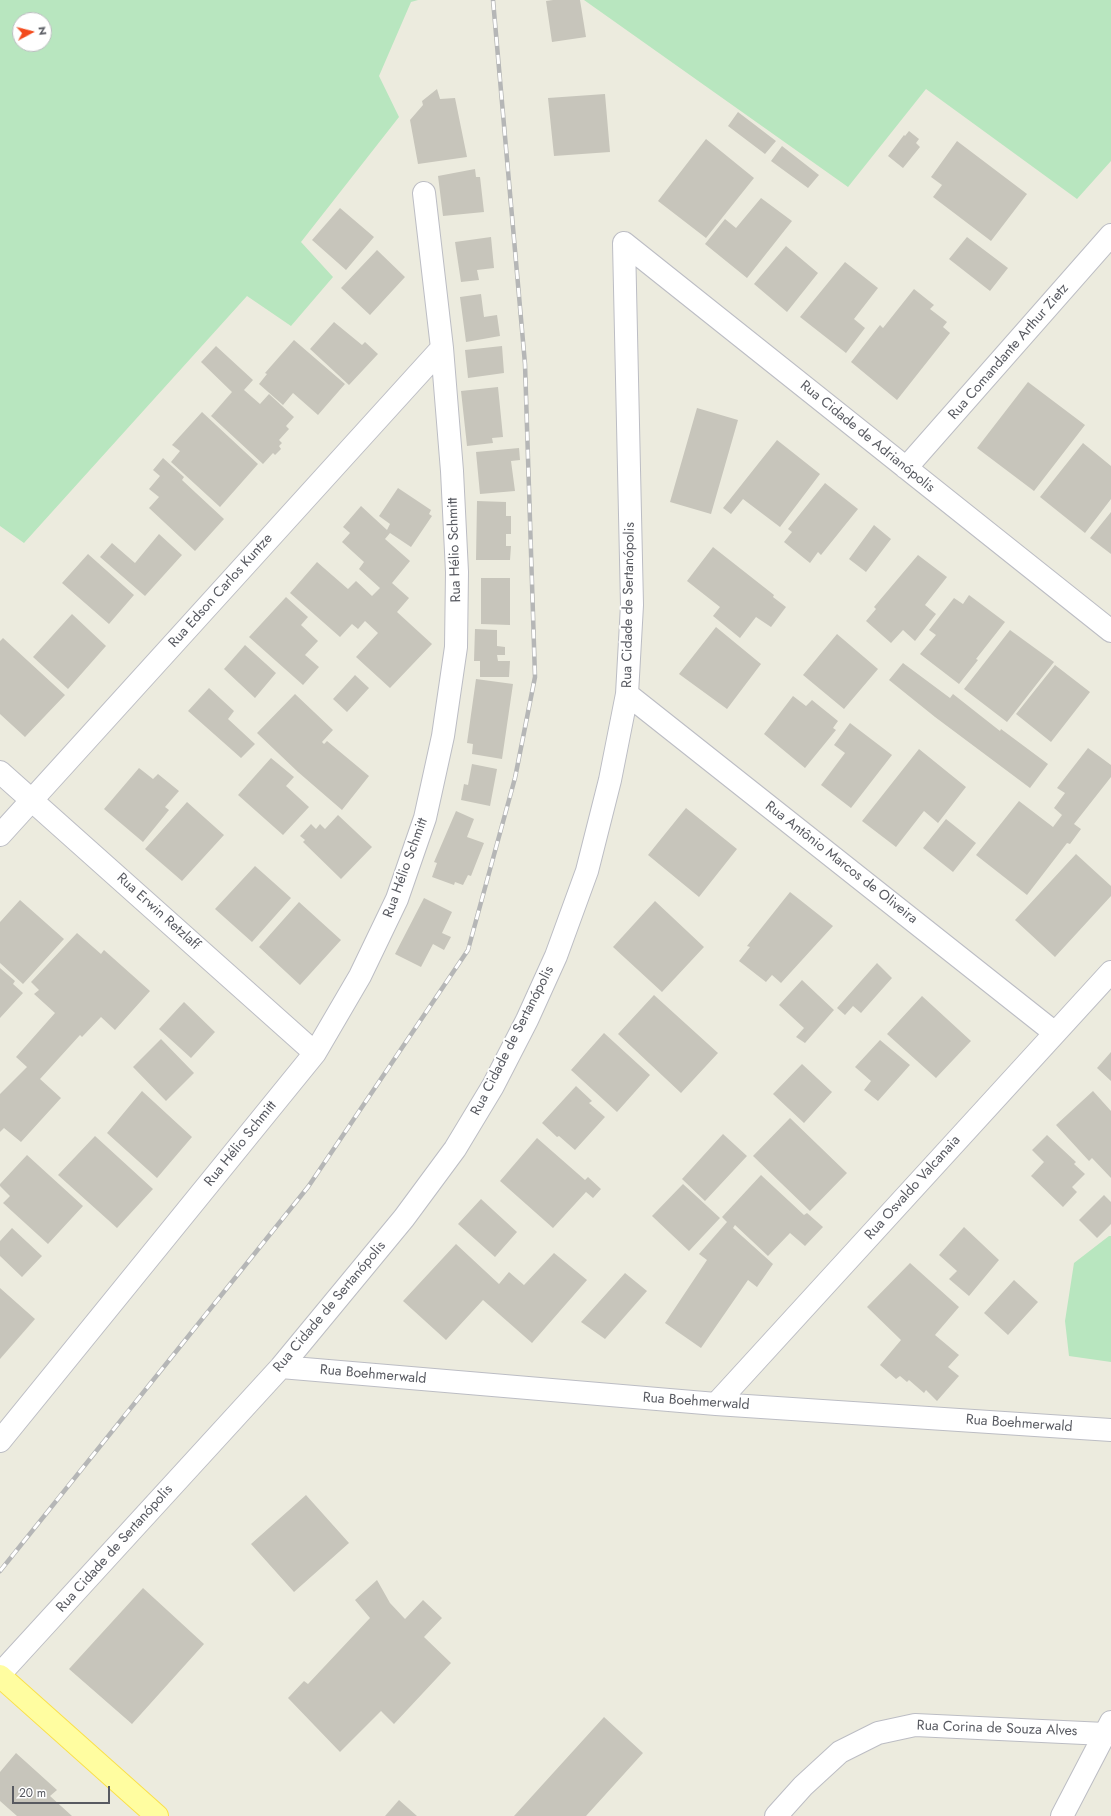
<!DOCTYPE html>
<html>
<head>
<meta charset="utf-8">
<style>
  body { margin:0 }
  #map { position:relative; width:1111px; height:1816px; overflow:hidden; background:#ecebde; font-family:Jost,sans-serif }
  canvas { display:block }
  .north { position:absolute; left:12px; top:12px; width:40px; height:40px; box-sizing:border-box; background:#fff; border:1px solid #bcbdc0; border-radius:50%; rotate:83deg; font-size:11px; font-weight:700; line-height:16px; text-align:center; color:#585a61 }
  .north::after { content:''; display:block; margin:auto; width:14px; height:18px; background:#f34b1d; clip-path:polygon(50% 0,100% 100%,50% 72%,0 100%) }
  .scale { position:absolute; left:12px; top:1786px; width:98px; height:18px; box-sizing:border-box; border:2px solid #585a61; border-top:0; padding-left:5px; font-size:12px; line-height:14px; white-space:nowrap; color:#585a61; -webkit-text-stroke:3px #fff; paint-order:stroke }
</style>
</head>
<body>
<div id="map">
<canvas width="1111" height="1816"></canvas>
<div class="north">N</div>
<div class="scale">20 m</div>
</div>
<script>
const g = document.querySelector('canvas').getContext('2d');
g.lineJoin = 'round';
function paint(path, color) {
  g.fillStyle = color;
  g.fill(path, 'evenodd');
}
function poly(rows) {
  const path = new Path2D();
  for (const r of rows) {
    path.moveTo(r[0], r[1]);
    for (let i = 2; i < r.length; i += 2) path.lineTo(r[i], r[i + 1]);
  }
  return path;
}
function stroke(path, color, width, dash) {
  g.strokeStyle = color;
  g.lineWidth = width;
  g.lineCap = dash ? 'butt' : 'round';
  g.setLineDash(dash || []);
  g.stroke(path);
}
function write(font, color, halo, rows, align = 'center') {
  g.font = font + ' Jost,sans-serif';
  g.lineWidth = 4;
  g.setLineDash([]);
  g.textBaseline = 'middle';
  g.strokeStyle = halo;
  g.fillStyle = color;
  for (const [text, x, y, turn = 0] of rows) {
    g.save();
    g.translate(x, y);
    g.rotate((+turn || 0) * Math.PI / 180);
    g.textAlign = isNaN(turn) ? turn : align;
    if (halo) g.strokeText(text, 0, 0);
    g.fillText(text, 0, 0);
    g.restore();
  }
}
paint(poly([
  [0,0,418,0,411,2,379,76,399,117,301,242,333,277,291,326,247,296,24,543,0,526],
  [20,20,44,20,44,44,20,44],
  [584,0,1111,0,1111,161,1077,199,926,89,848,187],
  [1109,1236,1111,1236,1111,1362,1069,1356,1065,1321,1074,1263]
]), '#b8e6bf');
paint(poly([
  [553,0,580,0,586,37,552,42,546,1],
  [437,89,440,99,455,98,467,157,418,164,410,120,423,105,422,101],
  [605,94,610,152,554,156,548,98],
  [738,112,776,141,765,154,728,126],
  [909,131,919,139,916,143,920,147,903,168,888,156,904,135,905,136],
  [706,139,754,178,706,238,658,201],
  [957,141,1027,194,991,241,933,197,942,185,931,177],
  [782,146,819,175,808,188,771,161],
  [475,169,476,177,480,177,484,212,443,216,438,176],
  [761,198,792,221,747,278,705,244,725,219,736,228],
  [340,208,374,237,346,270,312,240],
  [491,237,494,268,477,270,479,280,461,282,455,242],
  [967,237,1008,268,990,291,949,259],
  [786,246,818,273,787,312,754,284],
  [377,250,405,277,370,315,341,288],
  [845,262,878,288,854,319,865,328,846,353,800,317],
  [914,289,934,305,930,309,947,322,943,327,950,333,897,400,851,362,880,325,883,328],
  [481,294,484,317,497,315,500,336,466,342,460,297],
  [334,322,362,345,365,342,378,354,349,385,310,349],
  [294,340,345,384,318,415,293,393,283,405,259,384,267,374,265,373],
  [216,346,253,380,244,390,260,404,269,394,294,417,286,426,289,429,279,440,282,443,279,446,281,449,275,455,273,453,263,464,211,416,232,392,201,362],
  [502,346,504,373,468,378,465,350],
  [1028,382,1085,425,1034,491,977,448],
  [498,387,503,437,492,438,493,443,467,446,461,391],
  [697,408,738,420,711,514,670,502],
  [202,412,258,464,220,507,171,462,180,451,172,445],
  [777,440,820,474,780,527,743,499,731,514,723,508],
  [1083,443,1111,466,1111,499,1085,533,1040,497],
  [519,448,520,460,511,461,515,491,480,494,476,452],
  [163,458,184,477,182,480,224,519,195,551,149,508,159,497,149,489,160,476,153,470],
  [825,483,858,509,821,555,818,552,810,563,784,542,792,532,788,529],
  [398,488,431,510,429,514,432,516,411,547,390,533,385,539,410,561,392,583,409,598,397,612,432,644,390,688,356,657,378,633,365,621,358,629,352,624,340,637,290,593,317,562,348,589,356,581,372,596,380,588,359,569,364,562,342,542,350,533,343,527,361,506,387,530,390,524,379,516],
  [477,501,506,502,506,516,511,516,511,534,506,534,506,546,511,546,510,560,476,560],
  [1111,512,1111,554,1090,538],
  [874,525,891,539,866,572,849,559],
  [159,534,182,555,145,596,100,557,112,543,135,563],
  [713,547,774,595,773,597,786,607,771,627,756,617,740,638,713,616,720,607,687,581],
  [88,554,134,595,109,624,62,583],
  [918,555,947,577,925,605,936,614,915,641,903,630,891,643,866,621,876,609,874,607],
  [481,578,510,578,510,625,481,624],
  [969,595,1005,622,976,659,978,660,959,684,920,654,936,635,929,630,954,598,963,604],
  [286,597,308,617,301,625,318,641,305,655,319,667,303,685,249,637],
  [72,614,106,646,68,689,33,657],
  [716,627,761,664,727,709,679,674],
  [475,629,497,630,497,646,505,647,505,655,497,655,498,661,510,661,509,677,480,677,480,661,474,661],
  [1010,630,1054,662,1007,722,964,689],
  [837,634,878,669,844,709,803,675],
  [3,638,65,695,25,737,0,714,0,641],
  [245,645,276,673,255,698,224,669],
  [903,663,950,698,953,694,1000,731,1001,729,1048,764,1030,788,935,717,889,680],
  [1055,665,1090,692,1051,742,1016,714],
  [355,675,369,688,347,712,333,699],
  [476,679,513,684,502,759,472,754,473,744,467,743],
  [209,688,234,711,228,719,255,744,241,758,188,711],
  [295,694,333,730,322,742,324,744,327,741,369,776,342,810,298,772,257,733],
  [793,696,806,706,812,700,838,721,833,728,836,730,805,768,764,734],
  [850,723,892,755,851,808,821,785,845,753,834,745],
  [1088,748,1111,765,1111,777,1074,824,1081,829,1070,844,1067,843,1027,895,976,855,1019,801,1053,827,1062,815,1054,808,1065,793,1057,788],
  [919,749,966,787,938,823,924,811,896,847,862,821],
  [271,758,294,777,286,786,309,807,283,835,238,795],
  [472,764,497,769,490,806,461,800,464,784,468,785],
  [139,768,153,779,158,774,179,791,165,807,169,810,143,842,104,809],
  [187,802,224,835,182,881,145,849],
  [686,808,737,849,699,897,648,855],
  [456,811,474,819,467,837,484,843,471,876,468,875,463,885,455,882,454,885,432,877,437,863,434,862],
  [338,815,372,847,341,879,303,842,305,840,300,836,311,824,316,829,320,824,325,829],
  [946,819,976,843,953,872,923,848],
  [1076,854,1111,886,1111,896,1055,957,1015,920],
  [255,866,291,898,252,942,215,909],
  [790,892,833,926,781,983,772,975,766,982,739,961,750,947,747,946],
  [424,898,452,912,442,933,451,937,444,950,433,944,421,967,395,954],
  [20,900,64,939,23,984,0,963,0,922],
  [655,901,704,947,662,992,613,947],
  [299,902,341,940,300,985,259,947],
  [77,933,101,954,104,950,150,991,115,1030,101,1017,82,1037,80,1035,40,1079,61,1098,21,1142,4,1128,0,1132,0,1094,27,1067,16,1057,55,1013,34,994,39,990,31,982],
  [877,963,892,978,861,1013,853,1006,845,1015,837,1008],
  [0,968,15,981,13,984,23,993,0,1018],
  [802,980,834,1010,805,1043,796,1037,804,1028,779,1005],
  [654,995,718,1053,681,1093,618,1034],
  [922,996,971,1041,936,1078,887,1034],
  [184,1002,215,1032,191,1058,159,1029],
  [604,1033,650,1075,617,1112,571,1070],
  [161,1039,194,1073,166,1101,133,1067],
  [880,1040,910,1065,878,1101,864,1090,871,1081,855,1067],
  [1111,1052,1111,1081,1097,1068],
  [802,1064,832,1092,804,1123,773,1094],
  [576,1086,592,1101,589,1103,605,1117,575,1150,559,1136,557,1137,542,1123],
  [142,1091,192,1137,157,1178,107,1133],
  [1093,1091,1111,1111,1111,1178,1092,1158,1089,1161,1056,1125],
  [790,1118,847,1173,810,1211,753,1156],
  [723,1134,747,1156,705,1201,682,1179],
  [1047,1135,1076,1162,1074,1164,1085,1174,1072,1187,1077,1192,1063,1207,1031,1176,1044,1162,1032,1150],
  [95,1136,153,1189,117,1228,58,1175],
  [537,1138,585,1180,588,1177,601,1189,593,1198,586,1192,553,1228,500,1181],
  [27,1155,83,1206,48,1244,3,1203,10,1196,0,1186,0,1184],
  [761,1175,804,1215,807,1213,823,1227,805,1246,790,1233,768,1256,735,1225,733,1228,773,1264,757,1287,748,1280,701,1348,665,1323,707,1260,699,1254,727,1222,722,1217],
  [683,1184,720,1218,689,1251,652,1216],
  [1104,1195,1111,1202,1111,1224,1097,1238,1079,1220],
  [481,1199,517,1232,495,1257,458,1224],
  [964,1227,999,1260,969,1296,949,1279,957,1271,939,1255],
  [12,1228,42,1256,22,1277,0,1256,0,1241],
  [456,1244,499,1284,509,1272,524,1285,554,1253,587,1280,532,1343,483,1300,446,1340,403,1301],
  [910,1263,959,1307,935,1335,959,1355,948,1367,959,1376,937,1401,926,1390,924,1393,909,1380,907,1382,900,1376,896,1379,880,1365,901,1340,867,1307],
  [625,1273,647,1291,605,1339,581,1322],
  [1014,1280,1038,1302,1008,1335,984,1313],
  [0,1288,35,1319,0,1359],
  [306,1495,349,1543,294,1592,251,1544],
  [377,1580,390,1603,405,1619,423,1600,442,1618,424,1637,451,1663,394,1724,381,1711,340,1752,288,1698,304,1681,308,1684,370,1618,355,1600],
  [143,1588,204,1644,132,1724,69,1669],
  [604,1717,643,1753,586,1816,514,1816],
  [16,1753,57,1790,50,1796,72,1816,17,1816,0,1801,0,1772],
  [399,1800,417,1816,385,1816]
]), '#c7c5bb');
const minor = poly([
  [624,243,1111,631],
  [906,468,1111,235],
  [627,694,1055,1033],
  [0,772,315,1053],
  [0,835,442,348],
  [281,1367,716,1404,1111,1430],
  [716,1404,1111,972],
  [0,1441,315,1053,360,976,397,899,425,818,443,736,456,647,457,572,452,471,442,348,424,193],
  [0,1674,281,1367,404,1218,455,1149,493,1086,527,1020,556,956,587,871,610,780,627,694,632,605,624,243],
  [776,1816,803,1786,840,1752,878,1733,915,1725,1105,1734],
  [1062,1816,1111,1722]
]);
const major = poly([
  [0,1676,157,1816]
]);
stroke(minor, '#bcbdc4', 24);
stroke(major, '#fae04a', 24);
stroke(minor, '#fff', 22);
stroke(major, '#fffda0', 22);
const rail = poly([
  [0,1571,308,1187,468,950,515,778,535,677,525,364,493,0]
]);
stroke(rail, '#b5b6b6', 4.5);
stroke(rail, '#fff', 3, [9]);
write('14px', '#585a61', '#fff', [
  ["Rua Comandante Arthur Zietz",1009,352,-49],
  ["Rua Cidade de Adrianópolis",867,437,39],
  ["Rua Hélio Schmitt",455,550,-92],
  ["Rua Edson Carlos Kuntze",221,591,-48],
  ["Rua Cidade de Sertanópolis",629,605,-89],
  ["Rua Antônio Marcos de Oliveira",841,863,38],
  ["Rua Hélio Schmitt",406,868,-70],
  ["Rua Erwin Retzlaff",158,912,42],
  ["Rua Cidade de Sertanópolis",513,1041,-63],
  ["Rua Hélio Schmitt",241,1144,-51],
  ["Rua Osvaldo Valcanaia",913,1188,-48],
  ["Rua Cidade de Sertanópolis",330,1307,-50],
  ["Rua Boehmerwald",373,1375,5],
  ["Rua Boehmerwald",696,1402,4],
  ["Rua Boehmerwald",1019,1424,4],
  ["Rua Cidade de Sertanópolis",115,1549,-48],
  ["Rua Corina de Souza Alves",997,1729,2]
]);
</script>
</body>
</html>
